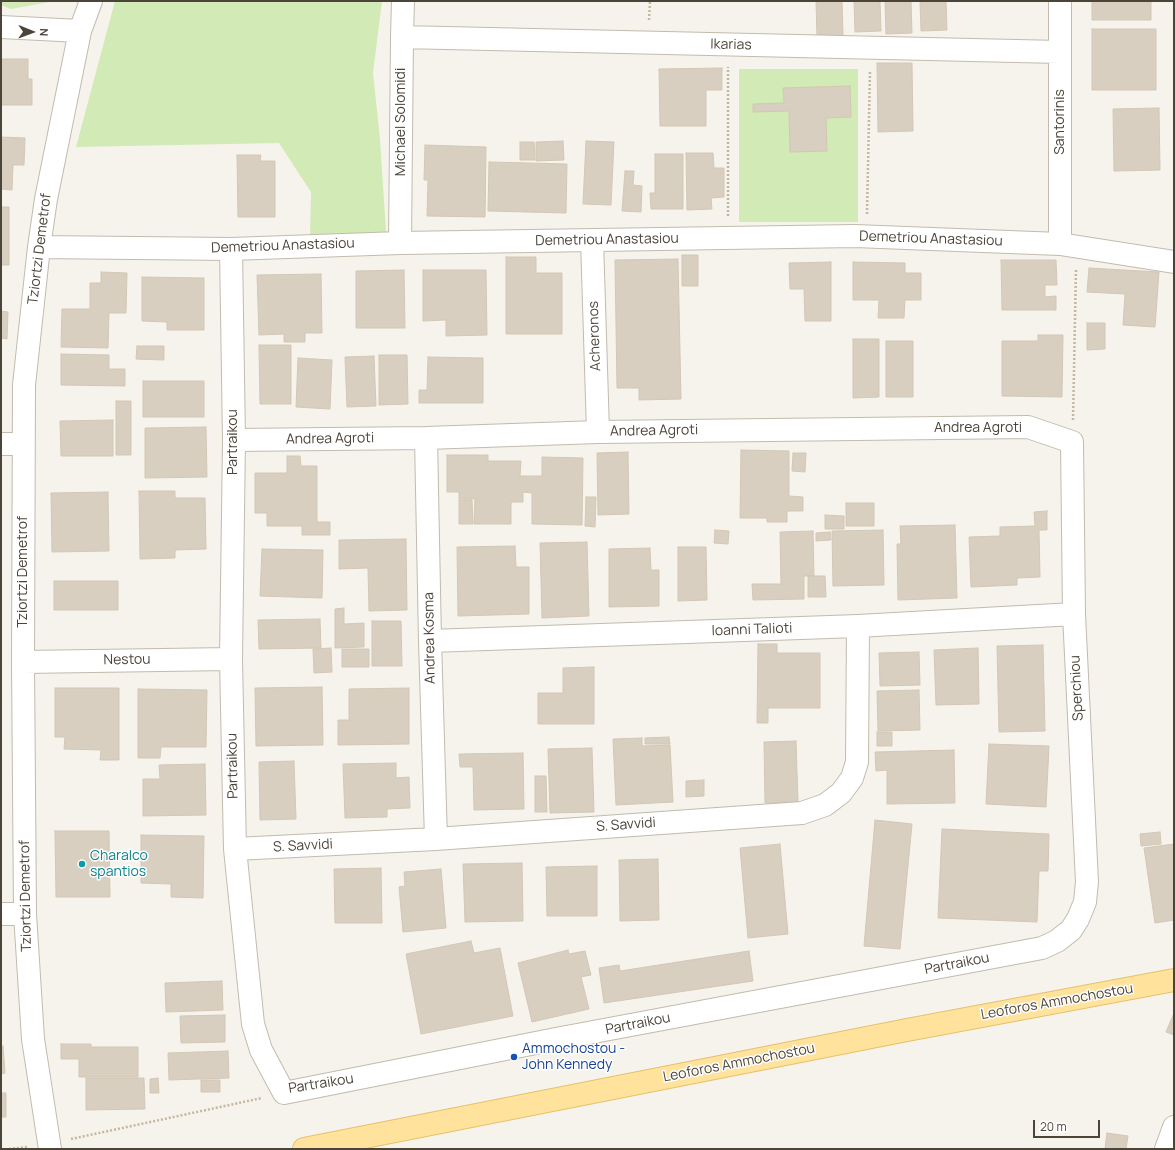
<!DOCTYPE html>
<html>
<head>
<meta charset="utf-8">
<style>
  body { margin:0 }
  #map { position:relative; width:1175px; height:1150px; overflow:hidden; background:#f6f3ec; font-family:Manrope,sans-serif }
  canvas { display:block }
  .frame { position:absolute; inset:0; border:2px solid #4b4439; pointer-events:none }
  .north { position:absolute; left:12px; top:12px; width:40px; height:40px; -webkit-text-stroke:3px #fff; paint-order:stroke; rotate:91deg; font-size:11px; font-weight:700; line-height:16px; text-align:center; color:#4b4439 }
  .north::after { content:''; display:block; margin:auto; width:14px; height:18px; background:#4b4439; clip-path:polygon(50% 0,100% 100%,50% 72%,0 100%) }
  .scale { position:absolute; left:1033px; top:1120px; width:67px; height:18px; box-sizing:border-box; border:2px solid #4b4439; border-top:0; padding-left:5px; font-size:12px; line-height:14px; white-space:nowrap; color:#4b4439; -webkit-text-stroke:3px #fff; paint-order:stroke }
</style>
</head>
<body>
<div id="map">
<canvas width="1175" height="1150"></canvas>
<div class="frame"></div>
<div class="north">N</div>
<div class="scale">20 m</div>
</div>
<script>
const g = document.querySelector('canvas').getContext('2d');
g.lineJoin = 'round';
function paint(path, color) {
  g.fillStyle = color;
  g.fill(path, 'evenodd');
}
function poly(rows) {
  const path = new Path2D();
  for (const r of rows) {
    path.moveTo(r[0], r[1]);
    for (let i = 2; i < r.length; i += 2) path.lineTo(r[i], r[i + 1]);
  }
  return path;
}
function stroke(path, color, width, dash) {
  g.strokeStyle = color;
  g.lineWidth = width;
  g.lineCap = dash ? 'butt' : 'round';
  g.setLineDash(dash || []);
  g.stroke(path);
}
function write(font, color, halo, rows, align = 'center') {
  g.font = font + ' Manrope,sans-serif';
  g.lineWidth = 3;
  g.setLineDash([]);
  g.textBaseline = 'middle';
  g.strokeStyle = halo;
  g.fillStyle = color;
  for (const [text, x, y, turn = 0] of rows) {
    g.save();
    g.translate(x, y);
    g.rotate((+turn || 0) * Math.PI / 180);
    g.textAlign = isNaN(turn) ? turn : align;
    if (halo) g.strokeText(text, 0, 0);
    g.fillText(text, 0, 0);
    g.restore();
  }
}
paint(poly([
  [1,1,55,1,11,9,1,5],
  [115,1,382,1,373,73,380,139,386,232,310,236,311,192,279,143,76,147],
  [739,69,858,69,858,222,739,222]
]), '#d2eab5');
const building = poly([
  [816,1,842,1,843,36,817,37,816,1],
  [854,1,880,1,881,31,855,32,854,1],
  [885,1,911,1,912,33,886,34,885,1],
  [920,1,946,1,947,30,921,31,920,1],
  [1092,1,1151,1,1151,20,1092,20,1092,1],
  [1092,29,1156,29,1156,90,1092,90,1092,29],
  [1,59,28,59,28,79,32,79,32,105,1,105,1,59],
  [877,63,912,63,913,131,878,132,877,63],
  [722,68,722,90,706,90,706,126,660,126,659,69,722,68],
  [850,86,851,117,826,118,827,151,790,152,789,111,753,112,753,104,784,103,783,88,850,86],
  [1159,108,1160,170,1114,171,1113,109,1159,108],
  [1,137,25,138,24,165,13,165,12,190,1,189,1,137],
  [563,141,564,160,536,161,536,142,563,141],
  [586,141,614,142,611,205,583,204,586,141],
  [520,142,534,142,535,160,520,160,520,142],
  [425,145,486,147,485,217,427,216,428,180,424,180,425,145],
  [686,153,713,153,714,168,724,168,724,197,711,198,712,209,687,210,686,153],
  [655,154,683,154,683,209,651,209,650,193,655,193,655,154],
  [237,155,261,155,260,161,275,161,275,217,238,217,237,155],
  [489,162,567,164,566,213,488,211,489,162],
  [625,171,634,171,633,185,642,186,641,212,622,211,625,171],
  [1,207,9,207,9,265,1,265,1,207],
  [682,255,698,255,698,286,682,286,682,255],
  [506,257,536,257,536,273,562,273,562,334,506,334,506,257],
  [678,259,681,399,639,400,639,388,617,388,615,260,678,259],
  [1001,260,1056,260,1057,285,1045,285,1045,297,1056,296,1056,310,1002,310,1001,260],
  [831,262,831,321,805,321,804,289,790,289,789,263,831,262],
  [853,262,905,263,905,273,921,273,921,300,905,300,904,318,878,318,879,300,853,300,853,262],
  [1089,268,1159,272,1155,327,1123,325,1125,294,1087,292,1089,268],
  [404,270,405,328,356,328,356,271,404,270],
  [423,270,486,270,487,335,446,336,446,320,423,321,423,270],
  [101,272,127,273,126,313,109,313,108,348,61,347,62,309,90,309,90,283,101,283,101,272],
  [321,274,322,333,305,333,305,342,284,342,284,334,259,335,257,275,321,274],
  [142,277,204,278,204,330,167,330,167,322,142,321,142,277],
  [1,311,8,312,7,339,1,338,1,311],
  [1087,323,1105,323,1105,349,1087,350,1087,323],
  [1038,335,1063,335,1062,397,1002,396,1002,341,1038,341,1038,335],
  [853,339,879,339,879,397,853,398,853,339],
  [886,341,913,341,913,397,886,397,886,341],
  [259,345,291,345,291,404,260,404,259,345],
  [137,346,164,346,164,360,136,359,137,346],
  [61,354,109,355,109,369,125,369,125,386,61,385,61,354],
  [379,355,407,355,408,404,379,405,379,355],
  [374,356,376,406,347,407,345,357,374,356],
  [428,357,483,358,483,403,419,403,419,390,427,390,428,357],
  [298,358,332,360,330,409,296,407,298,358],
  [143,381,204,381,204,417,143,417,143,381],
  [116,401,131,401,131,455,116,455,116,401],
  [113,420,113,456,61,456,60,421,113,420],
  [206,427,207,477,145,478,145,428,206,427],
  [741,450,789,451,789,496,803,497,803,511,787,511,787,522,767,522,767,518,740,518,741,450],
  [628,452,629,514,598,515,597,453,628,452],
  [793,453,806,453,805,472,792,471,793,453],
  [447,455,488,455,488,461,521,461,520,476,542,476,542,457,583,458,582,525,532,524,532,493,523,492,523,502,511,502,511,524,474,524,475,499,459,499,459,492,447,492,447,455],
  [287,456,300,456,301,466,317,466,317,522,330,522,330,535,302,535,302,526,267,526,267,513,255,513,255,473,287,473,287,456],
  [139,491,175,491,175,498,205,498,206,549,175,550,175,558,140,559,139,491],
  [108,492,109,551,52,552,51,493,108,492],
  [586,497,596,497,595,527,585,526,586,497],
  [459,500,472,500,473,524,459,524,459,500],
  [846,503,874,503,874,526,846,526,846,503],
  [1047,511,1047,530,1039,530,1040,577,1017,578,1017,585,971,587,969,537,1000,536,1000,527,1035,526,1034,512,1047,511],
  [825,515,844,516,844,529,825,529,825,515],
  [955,525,957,598,898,600,897,544,901,544,900,526,955,525],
  [715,530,729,531,728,544,714,543,715,530],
  [883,530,884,585,833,586,832,531,883,530],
  [813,531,814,576,804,576,804,599,753,600,752,584,781,584,780,532,813,531],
  [830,532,831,540,816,541,816,533,830,532],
  [406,539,407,610,369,611,368,568,339,569,339,540,406,539],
  [587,542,589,616,542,618,540,543,587,542],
  [515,546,516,567,529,567,529,614,458,616,457,547,515,546],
  [678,547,706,547,707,600,678,601,678,547],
  [650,548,651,570,659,570,659,606,609,607,609,549,650,548],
  [262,549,323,550,322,598,260,596,262,549],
  [808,576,825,576,826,597,808,597,808,576],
  [54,581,118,581,118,610,54,610,54,581],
  [344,608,344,624,364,623,364,647,335,648,335,609,344,608],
  [320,619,321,648,259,649,258,620,320,619],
  [372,621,401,621,402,666,372,666,372,621],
  [758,644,777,644,777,653,820,653,820,708,768,708,768,723,757,723,758,644],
  [1043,645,1045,731,999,732,997,646,1043,645],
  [331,648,332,672,314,673,313,649,331,648],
  [978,648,979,704,936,705,934,650,978,648],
  [342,649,369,649,369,667,342,667,342,649],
  [919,652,920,685,880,686,879,653,919,652],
  [594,667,594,724,538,724,538,693,563,693,563,668,594,667],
  [322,687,323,745,256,746,255,688,322,687],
  [55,688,119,688,119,760,100,760,101,750,64,749,65,737,55,737,55,688],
  [409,688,409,744,338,745,338,720,349,720,349,689,409,688],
  [138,689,207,690,206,747,161,747,160,758,138,758,138,689],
  [919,690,920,730,878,731,877,691,919,690],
  [877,732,892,732,892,746,877,746,877,732],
  [669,737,670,744,645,744,645,738,669,737],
  [642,738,642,746,670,745,673,802,616,805,613,739,642,738],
  [796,741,798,802,765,803,764,742,796,741],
  [989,744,1049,746,1046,807,986,804,989,744],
  [592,748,594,812,550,813,548,749,592,748],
  [954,750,955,803,887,804,887,770,876,771,875,752,954,750],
  [523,753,524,809,474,810,473,767,460,767,459,754,523,753],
  [294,761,296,819,260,820,259,762,294,761],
  [396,763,396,778,409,777,410,808,387,809,387,817,345,818,343,764,396,763],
  [205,764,206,815,143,816,143,779,160,779,159,765,205,764],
  [535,776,546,776,547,812,535,812,535,776],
  [704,780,704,796,686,797,686,781,704,780],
  [875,820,912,824,900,949,864,946,875,820],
  [942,829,1049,834,1048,871,1039,871,1037,922,938,918,942,829],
  [55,831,109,831,110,897,56,897,55,831],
  [1160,832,1161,844,1141,846,1140,834,1160,832],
  [141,835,204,836,203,898,171,897,171,884,141,883,141,835],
  [780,844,788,934,748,938,740,848,780,844],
  [1174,844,1174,920,1155,923,1144,848,1174,844],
  [658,859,659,920,620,921,619,860,658,859],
  [522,863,523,921,465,922,463,864,522,863],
  [597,866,597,916,547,916,546,867,597,866],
  [381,868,382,923,335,923,334,869,381,868],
  [441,869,446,928,403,932,399,887,405,886,404,872,441,869],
  [471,941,474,953,500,948,513,1016,421,1034,406,954,471,941],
  [568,950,569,954,585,951,591,975,581,977,589,1009,532,1022,518,963,568,950],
  [749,951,753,981,604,1003,599,968,619,965,620,971,749,951],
  [222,981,223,1010,166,1012,165,983,222,981],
  [1174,1013,1174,1035,1166,1032,1174,1013],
  [225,1015,225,1042,181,1043,180,1016,225,1015],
  [61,1044,91,1044,91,1047,138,1047,138,1077,79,1077,79,1059,61,1059,61,1044],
  [3,1046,5,1073,1,1074,1,1047,3,1046],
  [228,1051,229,1078,169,1080,168,1053,228,1051],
  [86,1078,144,1078,145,1109,86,1110,86,1078],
  [158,1078,159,1093,150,1093,150,1079,158,1078],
  [201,1080,220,1080,220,1092,201,1092,201,1080],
  [1,1093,6,1093,6,1117,1,1117,1,1093],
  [1107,1133,1128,1136,1126,1149,1105,1149,1107,1133]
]);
paint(building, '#d8cfc1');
stroke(building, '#d3c7b4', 1);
const minor = poly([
  [1060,1,1060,244],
  [1,27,80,31],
  [402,37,1060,52],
  [592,240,598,432],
  [400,243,402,37,403,1],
  [39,247,231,249,400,243,855,236,1060,244,1174,262],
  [231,249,234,440,231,659,235,849,253,1024,261,1050,284,1093,556,1039,1042,948,1057,941,1071,930,1078,919,1085,902,1087,882,1074,614,1072,442,1028,427,598,432,426,438,234,440],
  [426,438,430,641,436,839],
  [1,444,23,444],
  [430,641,858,626,1074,614],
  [23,662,231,659],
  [235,849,436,839,802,813,825,805,841,793,852,778,857,762,858,626],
  [1,914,25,914],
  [50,1149,33,1039,25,914,23,662,24,385,39,247,46,199,80,31,91,1],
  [1166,1149,1174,1127]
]);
const major = poly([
  [304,1149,907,1030,1174,980]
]);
stroke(minor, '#c2bbae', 24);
stroke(major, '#e6c16a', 24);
stroke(poly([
  [649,20,650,1],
  [867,214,870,71],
  [728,216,728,67],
  [1073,420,1076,269],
  [71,1139,262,1098],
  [9,1149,27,1147]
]), '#c4b79f', 2.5, [2, 2]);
stroke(minor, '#fff', 22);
stroke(major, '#ffe39c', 22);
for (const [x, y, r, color] of [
  [82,864,4,"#0f9aa8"],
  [514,1057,4,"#1a4fb4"]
]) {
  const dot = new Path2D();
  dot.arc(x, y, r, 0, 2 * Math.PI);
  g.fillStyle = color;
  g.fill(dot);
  stroke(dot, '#fff', 1.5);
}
write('14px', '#4b4439', '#fff', [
  ["Ikarias",731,45,1],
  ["Michael Solomidi",401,122,-90],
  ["Santorinis",1060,122,-90],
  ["Demetriou Anastasiou",931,239,2],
  ["Demetriou Anastasiou",607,240,-1],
  ["Demetriou Anastasiou",283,246,-2],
  ["Tziortzi Demetrof",40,249,-83],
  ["Acheronos",595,336,-92],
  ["Andrea Agroti",978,428],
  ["Andrea Agroti",654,431,-1],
  ["Andrea Agroti",330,439,-1],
  ["Partraikou",233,442,-90],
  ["Tziortzi Demetrof",23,572,-90],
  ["Ioanni Talioti",752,630,-2],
  ["Andrea Kosma",430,638,-91],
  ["Nestou",127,660,-1],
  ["Sperchiou",1077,688,-93],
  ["Partraikou",233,766,-91],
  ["S. Savvidi",626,825,-4],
  ["S. Savvidi",303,846,-3],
  ["Tziortzi Demetrof",26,896,-91],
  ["Partraikou",957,964,-11],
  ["Leoforos Ammochostou",1057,1002,-10],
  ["Partraikou",638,1024,-11],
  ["Leoforos Ammochostou",739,1063,-11],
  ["Partraikou",321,1084,-9]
]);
write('14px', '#0d838f', '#fff', [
  ["Charalco",90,856],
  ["spantios",90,872]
], 'left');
write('14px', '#164399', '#fff', [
  ["Ammochostou -",522,1049],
  ["John Kennedy",522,1065]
], 'left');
</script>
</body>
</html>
